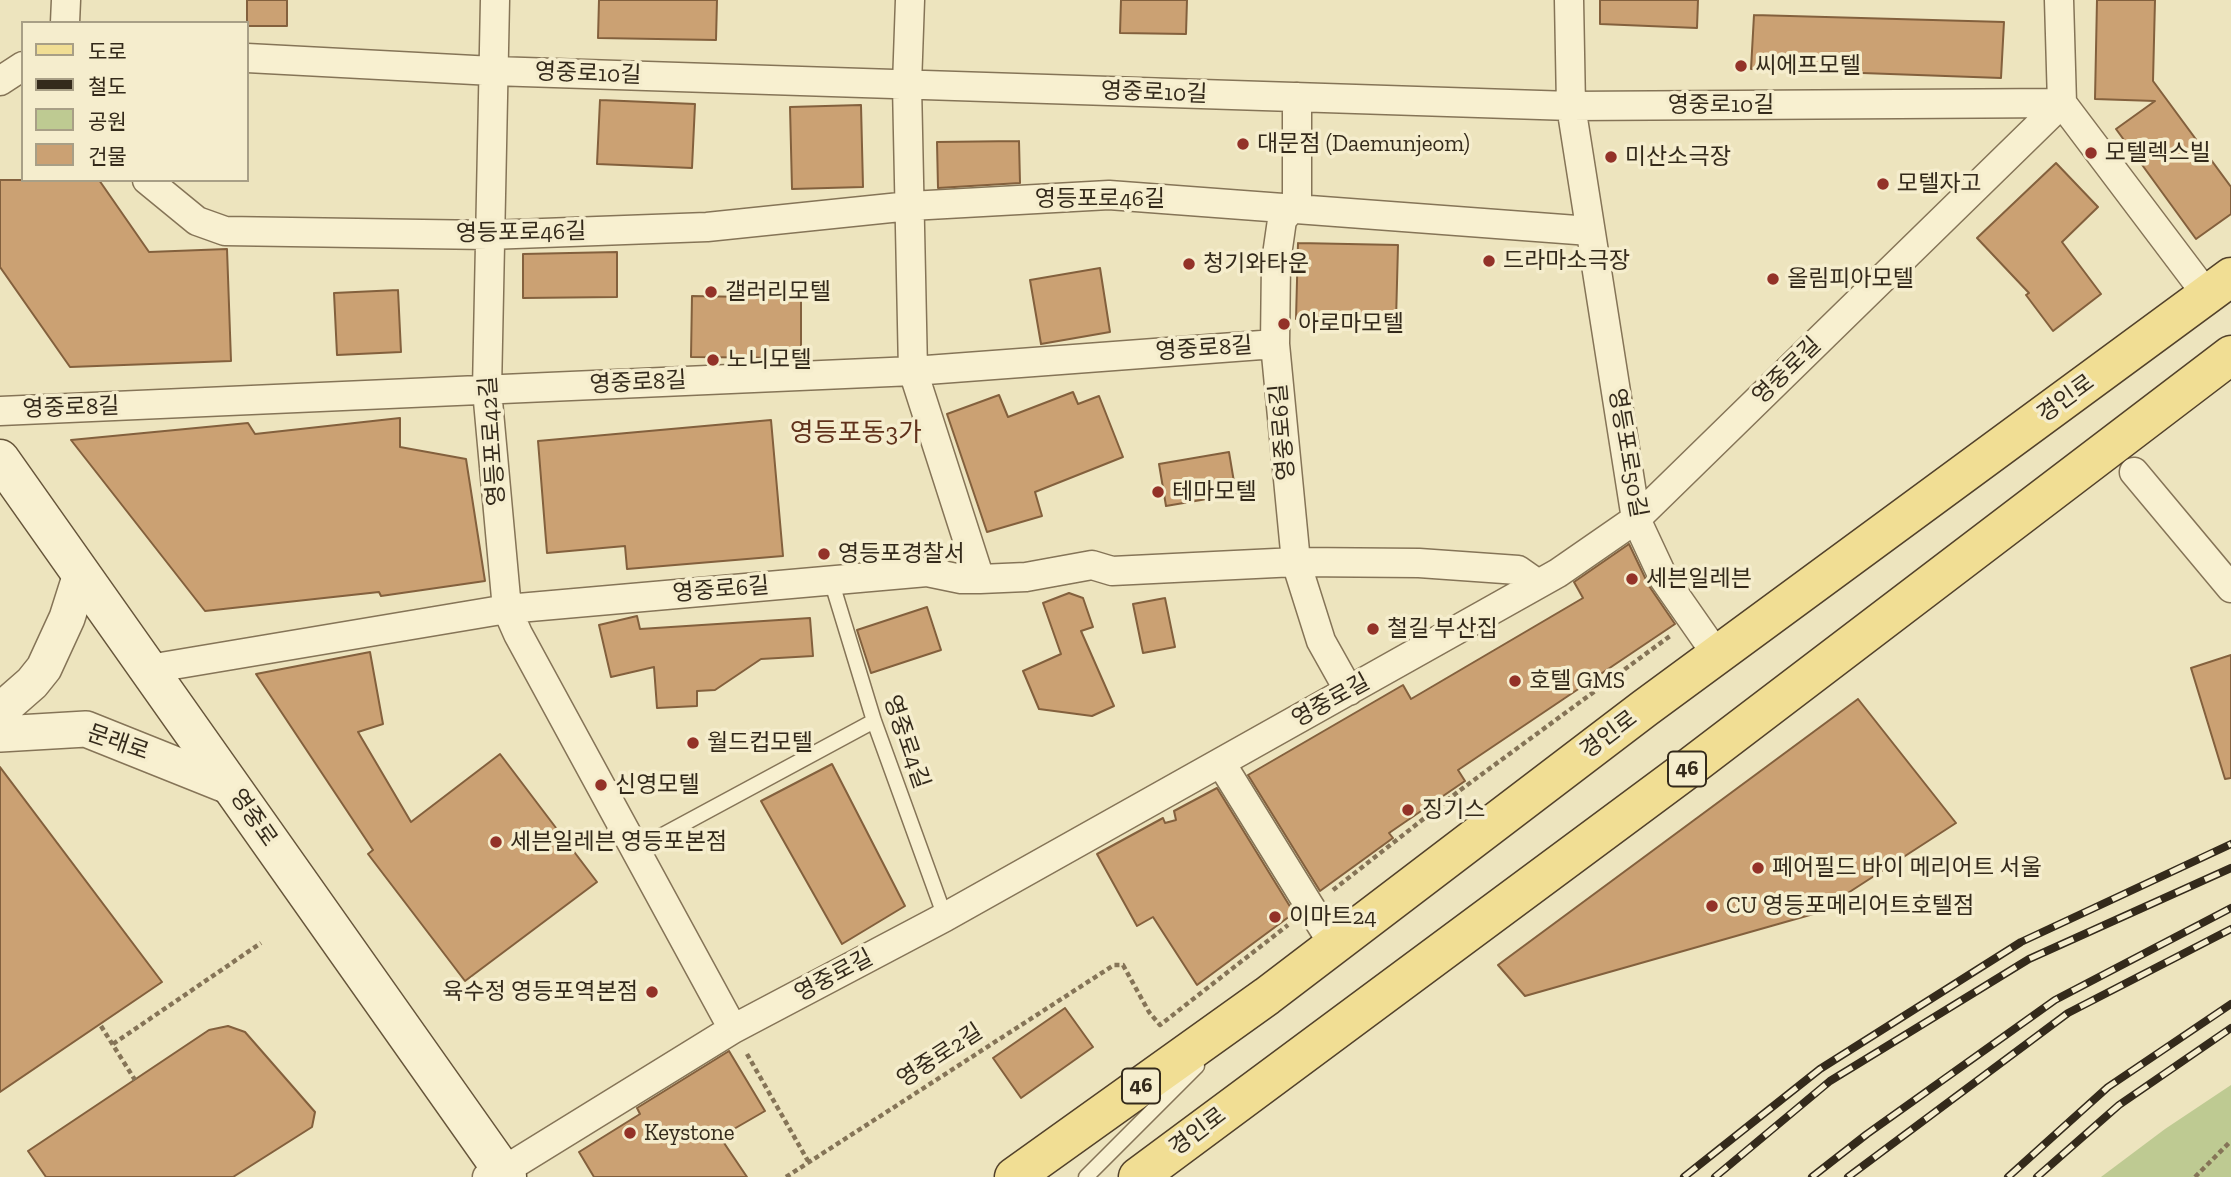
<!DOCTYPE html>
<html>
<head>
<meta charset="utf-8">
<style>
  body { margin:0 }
  #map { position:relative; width:2231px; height:1177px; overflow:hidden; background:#ede4be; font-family:"Zilla Slab","Noto Sans KR",serif }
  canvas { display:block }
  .legend { position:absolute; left:21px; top:21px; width:228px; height:161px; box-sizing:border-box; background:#f5edcd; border:2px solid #a89f86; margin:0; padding:9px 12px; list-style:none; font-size:21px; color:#342a1b }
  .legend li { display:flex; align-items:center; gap:14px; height:35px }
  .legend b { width:35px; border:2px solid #a89f86 }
</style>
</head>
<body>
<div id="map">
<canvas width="2231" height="1177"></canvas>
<ul class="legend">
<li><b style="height:9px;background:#f1de94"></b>도로</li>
<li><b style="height:9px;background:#342a1b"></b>철도</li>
<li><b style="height:19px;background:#beca92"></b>공원</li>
<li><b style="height:19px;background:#cba173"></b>건물</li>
</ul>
</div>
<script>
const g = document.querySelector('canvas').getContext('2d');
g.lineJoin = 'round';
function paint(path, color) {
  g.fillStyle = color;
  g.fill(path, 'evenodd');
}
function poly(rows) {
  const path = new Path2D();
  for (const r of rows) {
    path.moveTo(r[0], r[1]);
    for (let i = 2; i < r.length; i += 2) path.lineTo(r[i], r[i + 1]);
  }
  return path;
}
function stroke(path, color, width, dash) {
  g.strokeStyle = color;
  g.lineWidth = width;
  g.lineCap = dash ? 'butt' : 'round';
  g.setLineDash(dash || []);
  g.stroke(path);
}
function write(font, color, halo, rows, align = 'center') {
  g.font = font + ' "Zilla Slab","Noto Sans KR",serif';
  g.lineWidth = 7;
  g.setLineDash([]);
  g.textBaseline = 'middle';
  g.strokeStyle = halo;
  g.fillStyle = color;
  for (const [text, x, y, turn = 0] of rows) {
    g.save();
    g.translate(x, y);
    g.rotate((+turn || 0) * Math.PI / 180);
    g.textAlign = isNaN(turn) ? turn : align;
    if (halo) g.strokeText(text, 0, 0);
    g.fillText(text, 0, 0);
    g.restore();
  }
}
paint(poly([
  [2231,1085,2231,1177,2101,1177,2165,1129]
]), '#beca92');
const building = poly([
  [247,0,287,0,287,26,247,26,247,0],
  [599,0,717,0,716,40,598,38,599,0],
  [1121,0,1187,0,1186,34,1120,33,1121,0],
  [1600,0,1698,0,1697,28,1600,24,1600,0],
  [2097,0,2155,0,2153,81,2231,187,2231,214,2196,239,2116,129,2155,101,2095,99,2097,0],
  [1754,15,2004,22,2001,78,1751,69,1754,15],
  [600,100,695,104,692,168,597,164,600,100],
  [861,105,863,187,792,189,790,107,861,105],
  [1019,141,1020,183,938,188,937,142,1019,141],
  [2056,163,2098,207,2062,242,2101,294,2053,331,2026,295,2029,293,1977,238,2056,163],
  [0,180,99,180,149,252,227,249,231,361,70,367,0,267,0,180],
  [1298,243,1398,245,1396,321,1296,319,1298,243],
  [617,252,617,297,523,298,523,254,617,252],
  [1100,268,1110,332,1041,344,1030,280,1100,268],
  [398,290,401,352,337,355,334,293,398,290],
  [692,296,801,298,801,358,691,357,692,296],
  [1073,392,1078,404,1099,396,1123,457,1035,492,1042,516,987,532,947,414,999,395,1008,417,1073,392],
  [400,418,400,447,466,459,485,581,381,596,379,592,205,611,71,440,248,423,255,434,400,418],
  [771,420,783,556,627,569,625,546,547,553,538,441,771,420],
  [1229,452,1236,494,1166,506,1159,464,1229,452],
  [1629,544,1649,586,1675,624,1458,770,1465,781,1389,833,1393,838,1320,891,1248,775,1403,685,1411,699,1583,598,1574,582,1629,544],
  [1069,593,1083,598,1093,627,1081,631,1114,706,1092,716,1039,709,1023,671,1061,654,1043,603,1069,593],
  [1165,598,1175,647,1143,653,1133,604,1165,598],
  [927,607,941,650,871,673,857,630,927,607],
  [637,616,640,629,810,618,813,656,761,659,715,690,697,691,697,706,657,708,654,667,611,677,599,625,637,616],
  [370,652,383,724,358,732,411,822,500,754,597,882,465,981,368,854,373,850,256,674,370,652],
  [2231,655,2231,778,2225,779,2191,668,2231,655],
  [1858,699,1956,823,1817,913,1525,996,1498,965,1858,699],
  [832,764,905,906,842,944,761,801,832,764],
  [0,767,162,982,0,1092,0,767],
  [1217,788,1294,913,1197,985,1153,917,1137,926,1097,854,1163,818,1165,823,1176,820,1174,811,1217,788],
  [1065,1008,1093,1047,1021,1098,993,1058,1065,1008],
  [228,1026,245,1032,315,1112,312,1127,233,1177,46,1177,28,1151,209,1030,228,1026],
  [729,1051,765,1111,720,1137,747,1177,594,1177,579,1152,640,1114,637,1108,729,1051]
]);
paint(building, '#cba173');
stroke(building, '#83603d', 2);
const service = poly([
  [831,580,874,721,945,917],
  [635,850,874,721],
  [1086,1177,1197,1066]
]);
const minor = poly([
  [495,0,487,390,507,609,518,634,733,1029],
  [910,0,907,85,913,371,980,579],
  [1569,0,1571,106,1636,519,1664,579,1717,655],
  [2059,0,2062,103],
  [65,23,66,0],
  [247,58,493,71,1571,106,2062,103],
  [0,81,23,66],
  [1297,97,1297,201,1282,220,1276,262,1275,344,1296,562,1321,641,1349,691],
  [2062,103,2207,295],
  [147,180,197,221,225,231,488,235,707,227,910,206,1109,195,1590,231],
  [0,411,913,371,1275,344],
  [2134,472,2231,588],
  [149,669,507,609,927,572,961,579,980,579,1026,577,1092,565,1112,571,1296,562,1419,563,1518,570,1538,584],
  [1221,763,1333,944],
  [487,1177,503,1171,733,1029,945,917,1558,573,1636,519,2062,103]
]);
const tertiary = poly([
  [0,711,32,683,44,668,67,618,81,574],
  [0,734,86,729,231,787]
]);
const secondary = poly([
  [0,459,507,1177]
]);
const primary = poly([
  [1014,1177,1267,996,1645,708,2231,277],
  [1138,1177,1689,768,2231,355]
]);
stroke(service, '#857457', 17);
stroke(minor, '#857457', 31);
stroke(tertiary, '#857457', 38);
stroke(secondary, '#66553a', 41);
stroke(primary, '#52412b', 41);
stroke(poly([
  [1333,890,1459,791,1670,636],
  [101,1026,135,1080],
  [113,1044,261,943],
  [747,1054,808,1161],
  [786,1177,1114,965,1123,965,1149,1012,1160,1025,1288,925],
  [2195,1177,2231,1141]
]), '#857457', 4.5, [5, 3.5]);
stroke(service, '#f8f0d0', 14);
stroke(minor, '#f8f0d0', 28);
stroke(tertiary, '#f8f0d0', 35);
stroke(secondary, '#f8f0d0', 38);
stroke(primary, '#f1de94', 38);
const rail = poly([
  [1684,1177,1820,1069,2021,942,2231,844],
  [1715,1177,1830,1081,2029,959,2231,868],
  [1812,1177,1867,1134,2055,1000,2231,908],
  [1848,1177,2068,1013,2231,929],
  [2008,1177,2108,1087,2231,1004],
  [2037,1177,2119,1105,2231,1028]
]);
stroke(rail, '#342a1b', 8);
stroke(rail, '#f5edcd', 5, [16]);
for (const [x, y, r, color] of [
  [1741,66,7,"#933228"],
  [1243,144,7,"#933228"],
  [2091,153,7,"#933228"],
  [1611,157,7,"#933228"],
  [1883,184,7,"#933228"],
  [1489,261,7,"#933228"],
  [1189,264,7,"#933228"],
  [1773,279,7,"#933228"],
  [711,292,7,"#933228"],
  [1284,324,7,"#933228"],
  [713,360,7,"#933228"],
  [1158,492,7,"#933228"],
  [824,554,7,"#933228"],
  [1632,579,7,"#933228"],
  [1373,629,7,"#933228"],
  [1515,681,7,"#933228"],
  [693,743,7,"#933228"],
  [601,785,7,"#933228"],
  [1408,810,7,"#933228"],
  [496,842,7,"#933228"],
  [1758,868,7,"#933228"],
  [1712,906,7,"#933228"],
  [1275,917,7,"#933228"],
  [652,992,7,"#933228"],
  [630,1133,7,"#933228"]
]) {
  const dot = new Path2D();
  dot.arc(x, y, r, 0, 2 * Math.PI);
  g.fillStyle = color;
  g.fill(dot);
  stroke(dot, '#f5edcd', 2.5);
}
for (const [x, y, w] of [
  [1687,769,38],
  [1141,1086,38]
]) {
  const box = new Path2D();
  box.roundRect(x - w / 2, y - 17.5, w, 35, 5);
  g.fillStyle = '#f5edcd';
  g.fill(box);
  stroke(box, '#342a1b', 2);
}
write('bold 21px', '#342a1b', null, [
  ["46",1687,769],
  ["46",1141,1086]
]);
write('23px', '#342a1b', '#f5edcd', [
  ["씨에프모텔",1755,66],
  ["대문점 (Daemunjeom)",1257,144],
  ["모텔렉스빌",2105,153],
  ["미산소극장",1625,157],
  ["모텔자고",1897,184],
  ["드라마소극장",1503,261],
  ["청기와타운",1203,264],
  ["올림피아모텔",1787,279],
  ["갤러리모텔",725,292],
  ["아로마모텔",1298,324],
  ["노니모텔",727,360],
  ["테마모텔",1172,492],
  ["영등포경찰서",838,554],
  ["세븐일레븐",1646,579],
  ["철길 부산집",1387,629],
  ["호텔 GMS",1529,681],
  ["월드컵모텔",707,743],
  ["신영모텔",615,785],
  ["징기스",1422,810],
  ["세븐일레븐 영등포본점",510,842],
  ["페어필드 바이 메리어트 서울",1772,868],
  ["CU 영등포메리어트호텔점",1726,906],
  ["이마트24",1289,917],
  ["육수정 영등포역본점",638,992,"right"],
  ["Keystone",644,1133]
], 'left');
write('23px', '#342a1b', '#f5edcd', [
  ["영중로10길",588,74,2],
  ["영중로10길",1154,93,2],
  ["영중로10길",1721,105],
  ["영등포로46길",1100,199],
  ["영등포로46길",521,233,-1],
  ["영중로8길",1204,349,-4],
  ["영중로길",1787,371,-44],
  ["영중로8길",638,383,-3],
  ["경인로",2066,399,-36],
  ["영중로8길",71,408,-2],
  ["영중로6길",1283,432,-95],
  ["영등포로42길",493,441,-94],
  ["영등포로50길",1627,453,80],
  ["영중로6길",721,590,-5],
  ["영중로길",1331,701,-29],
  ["경인로",1609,735,-37],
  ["영중로4길",906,742,71],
  ["문래로",118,743,19],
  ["영중로",253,818,55],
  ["영중로길",834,976,-28],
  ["영중로2길",940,1056,-33],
  ["경인로",1198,1132,-37]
]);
write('26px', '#60311b', '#f5edcd', [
  ["영등포동3가",856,434]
]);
</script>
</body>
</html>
